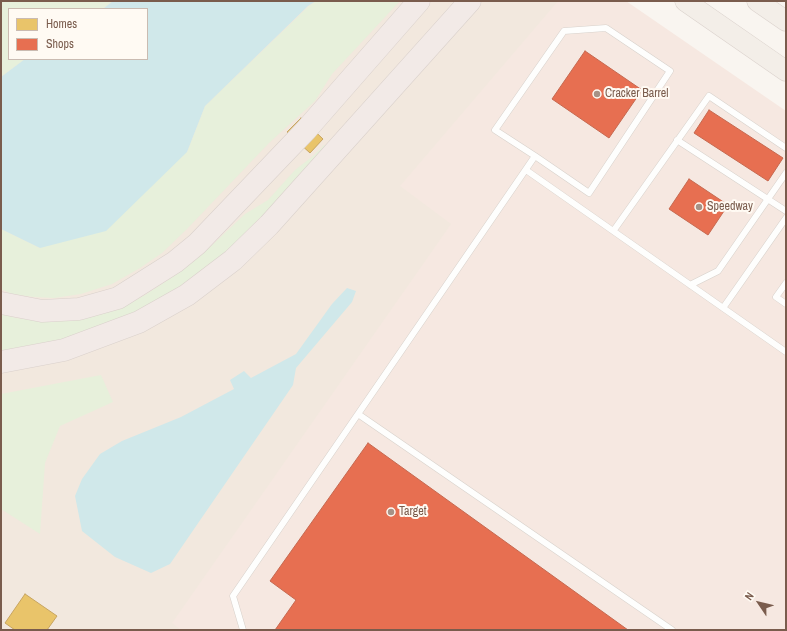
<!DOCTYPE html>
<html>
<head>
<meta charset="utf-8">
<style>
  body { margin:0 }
  #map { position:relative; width:787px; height:631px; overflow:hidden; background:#f9f5f0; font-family:"Archivo Narrow",sans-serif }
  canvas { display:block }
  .frame { position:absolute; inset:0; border:2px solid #7a5c4d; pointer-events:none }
  .legend { position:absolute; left:8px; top:8px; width:140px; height:52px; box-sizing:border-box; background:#fffaf3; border:1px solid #cabbb1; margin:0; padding:5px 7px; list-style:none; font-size:12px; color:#7a5c4d }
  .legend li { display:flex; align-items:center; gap:8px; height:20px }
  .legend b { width:20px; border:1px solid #cabbb1 }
  .north { position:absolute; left:739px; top:583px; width:40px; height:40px; -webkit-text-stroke:3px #fffaf3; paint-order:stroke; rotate:305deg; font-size:11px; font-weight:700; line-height:16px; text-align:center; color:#7a5c4d }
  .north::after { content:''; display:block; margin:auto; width:14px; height:18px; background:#7a5c4d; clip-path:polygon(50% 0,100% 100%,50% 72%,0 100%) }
</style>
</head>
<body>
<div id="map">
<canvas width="787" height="631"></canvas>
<div class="frame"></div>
<ul class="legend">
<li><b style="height:11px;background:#e9c46a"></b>Homes</li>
<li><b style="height:11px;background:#e76f51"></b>Shops</li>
</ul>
<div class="north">N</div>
</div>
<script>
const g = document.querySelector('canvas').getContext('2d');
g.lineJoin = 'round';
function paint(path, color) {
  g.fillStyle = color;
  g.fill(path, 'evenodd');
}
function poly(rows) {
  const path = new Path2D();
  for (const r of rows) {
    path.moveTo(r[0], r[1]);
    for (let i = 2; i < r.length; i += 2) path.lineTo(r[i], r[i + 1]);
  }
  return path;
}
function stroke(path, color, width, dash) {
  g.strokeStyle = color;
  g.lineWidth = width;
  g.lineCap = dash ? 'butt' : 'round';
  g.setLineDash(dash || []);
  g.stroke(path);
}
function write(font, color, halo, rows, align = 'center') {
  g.font = font + ' "Archivo Narrow",sans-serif';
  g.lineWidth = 4;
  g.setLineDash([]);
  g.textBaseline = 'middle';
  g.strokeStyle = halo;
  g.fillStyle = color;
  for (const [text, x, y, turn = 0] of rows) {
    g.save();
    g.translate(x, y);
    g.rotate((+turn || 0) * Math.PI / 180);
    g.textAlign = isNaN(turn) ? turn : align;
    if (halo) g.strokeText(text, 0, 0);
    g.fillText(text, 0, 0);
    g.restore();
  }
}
paint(poly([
  [1,1,626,1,786,630,1,630],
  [9,9,147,9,147,59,9,59]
]), '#f2e8de');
paint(poly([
  [558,1,626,1,786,111,786,630,181,630,172,623,451,224,400,186]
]), '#f6e8e1');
paint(poly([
  [3,1,113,1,103,9,9,9,9,59,25,59,1,77,1,3],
  [316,1,400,1,332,74,315,101,269,143,187,229,162,253,140,268,112,284,81,294,54,298,34,297,12,294,1,289,1,229,40,248,187,152,205,106,309,6],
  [324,145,326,146,276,202,218,260,154,305,95,332,1,355,1,314,16,318,44,321,120,308,145,295,177,274,210,247,245,214,268,200,295,170,313,156],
  [101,375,113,402,60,426,45,463,40,534,1,509,1,394]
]), '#e7f0db');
paint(poly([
  [113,1,316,1,308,6,205,106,187,152,106,231,40,248,1,229,1,77,25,59,147,59,147,9,103,9],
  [347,288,356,291,352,302,296,368,293,385,170,564,151,573,115,557,82,531,75,496,82,479,100,454,122,441,181,417,234,389,230,380,244,371,251,378,296,354,332,304]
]), '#d0e8ea');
const homes = poly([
  [301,118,323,139,310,153,287,132,301,118],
  [25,594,57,616,47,630,15,630,5,623,25,594]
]);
paint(homes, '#e9c46a');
stroke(homes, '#c8a561', 1);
const shops = poly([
  [585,51,642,90,609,138,552,99,585,51],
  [709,110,783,158,768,181,694,133,709,110],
  [689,179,728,205,708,235,669,209,689,179],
  [368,443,628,630,275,630,296,600,270,581,368,443]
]);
paint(shops, '#e76f51');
stroke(shops, '#c66950', 1);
const service = poly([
  [677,140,786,211],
  [535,156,495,130,564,31,606,28,670,71,589,193,535,156,358,414,672,630],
  [526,170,786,352],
  [614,230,709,96,786,148],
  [786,283,776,297,786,304],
  [690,285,718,271,786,173],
  [723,308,786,218],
  [243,630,233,596,358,414]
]);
const primary = poly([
  [685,1,786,71],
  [757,1,786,21]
]);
const motorway = poly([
  [1,303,42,311,79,309,118,298,175,262,197,244,306,130,419,1],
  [1,362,64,350,139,322,187,295,233,260,269,225,470,1]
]);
stroke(service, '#d7d1cb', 7);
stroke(primary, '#dad1cc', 21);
stroke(motorway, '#dad1cc', 23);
stroke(service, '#fefefd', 6);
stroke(primary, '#f3eee8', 20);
stroke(motorway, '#f2eae7', 22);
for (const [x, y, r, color] of [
  [597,94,4,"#a69286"],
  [699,207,4,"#a69286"],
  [391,512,4,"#a69286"]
]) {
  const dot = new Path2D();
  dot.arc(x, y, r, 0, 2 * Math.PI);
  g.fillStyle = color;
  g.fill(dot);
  stroke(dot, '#fffaf3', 1.5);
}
write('12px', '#7a5c4d', '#fffaf3', [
  ["Cracker Barrel",605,94],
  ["Speedway",707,207],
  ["Target",399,512]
], 'left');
</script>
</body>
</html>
